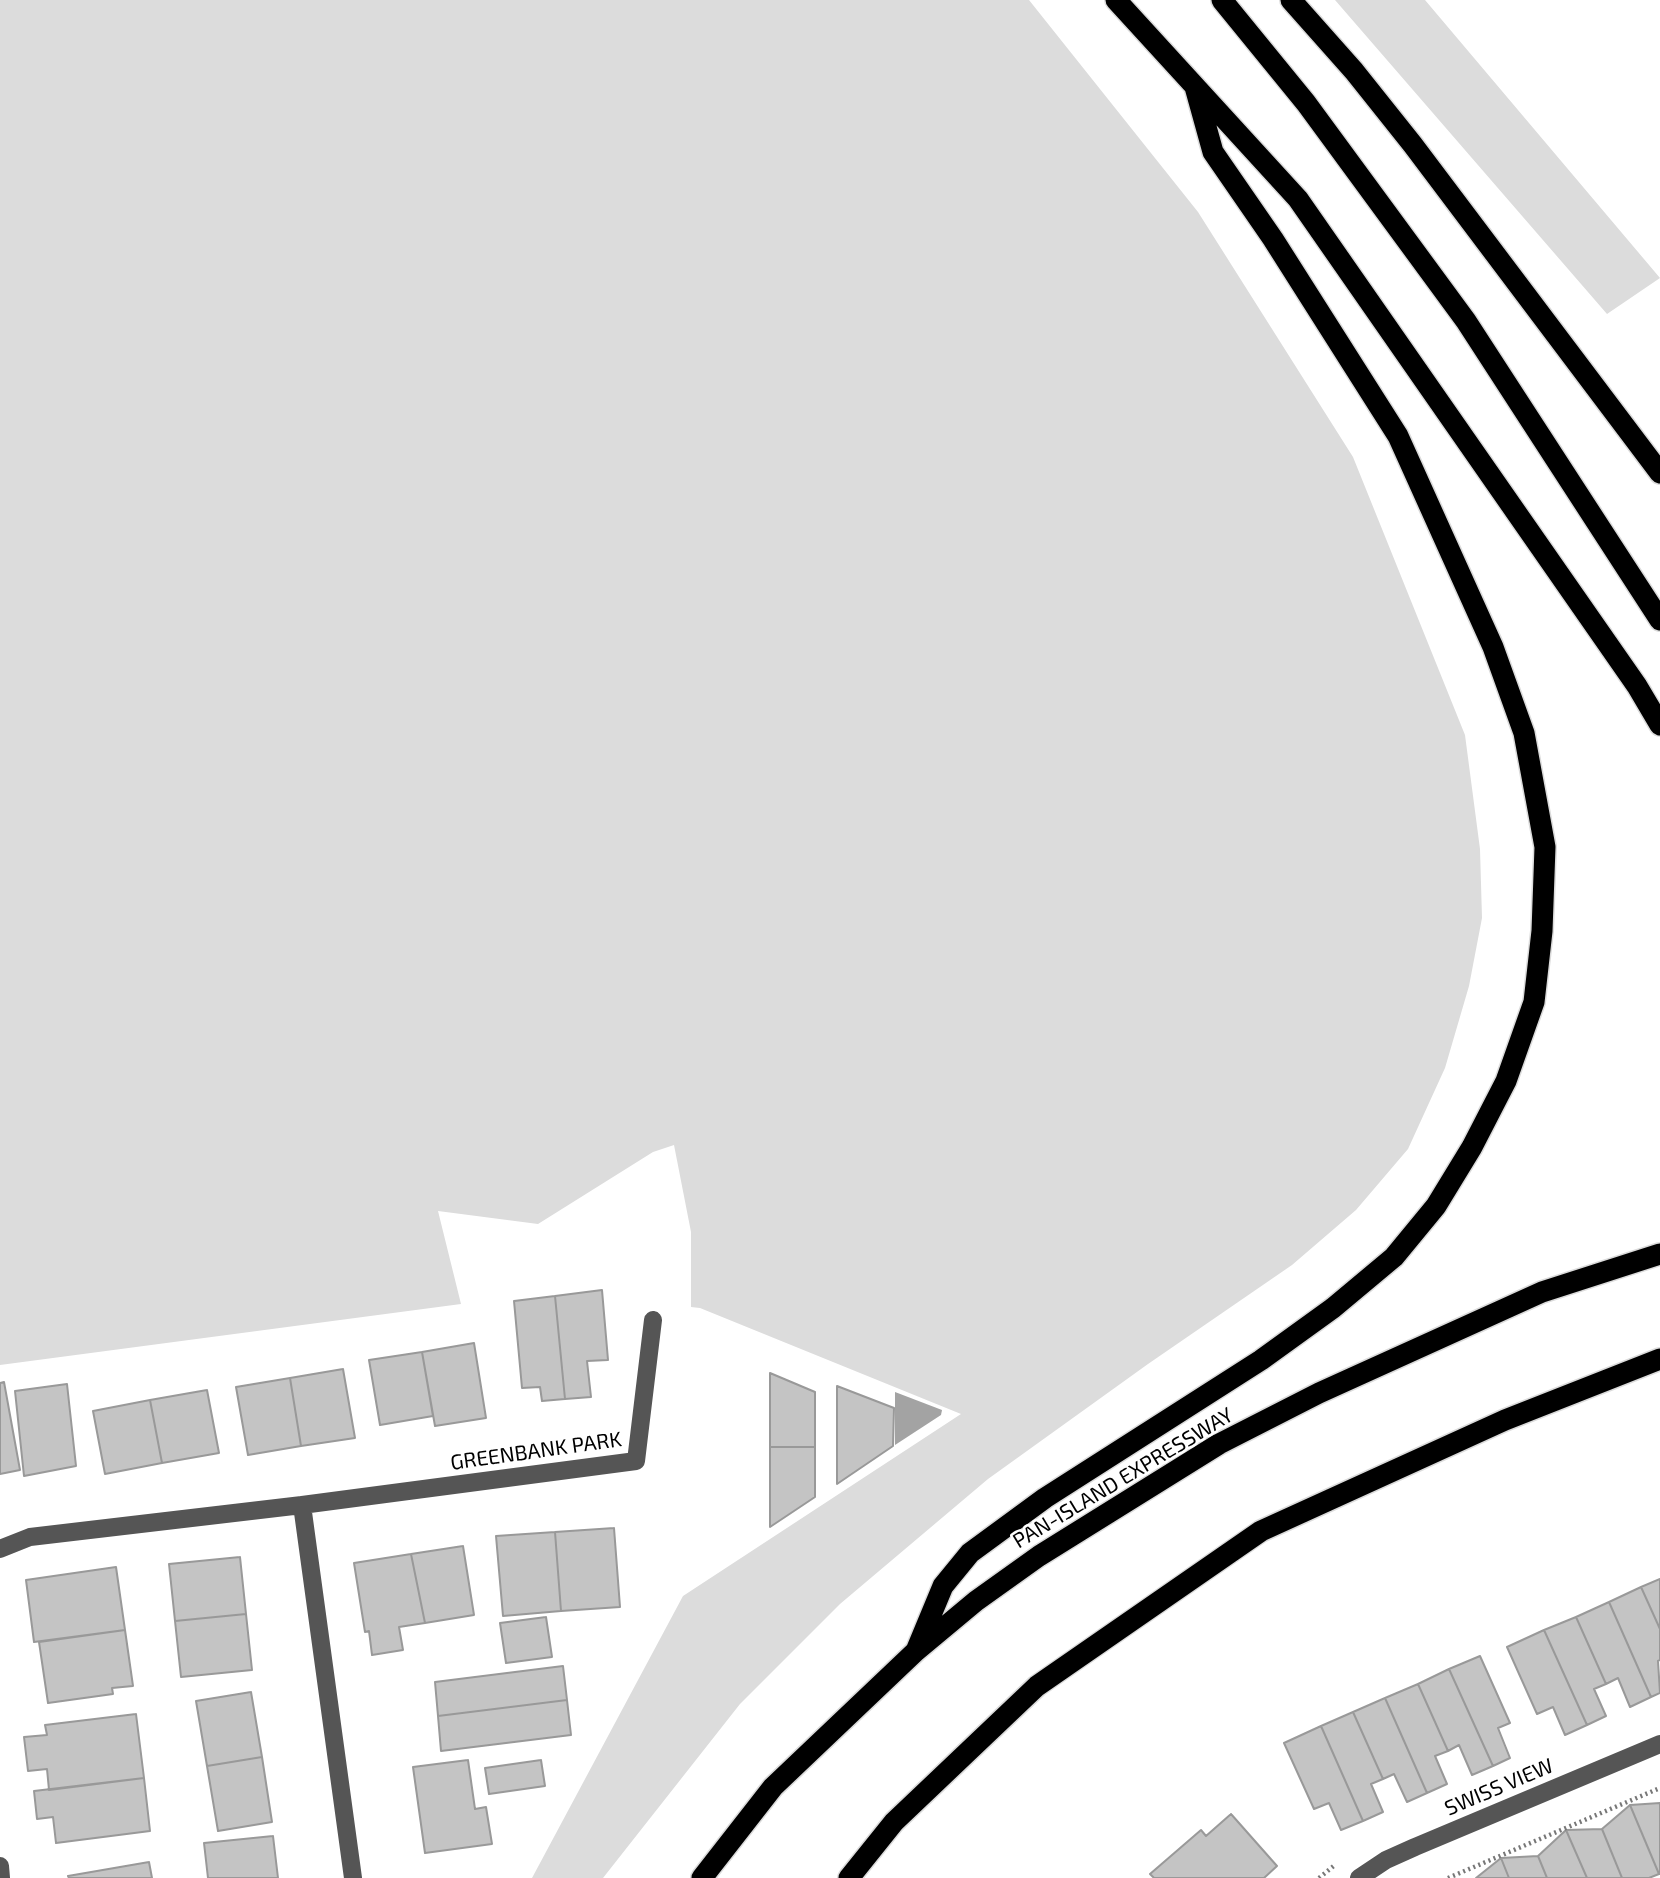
<!DOCTYPE html>
<html>
<head>
<meta charset="utf-8">
<style>
  body { margin:0 }
  canvas { display:block; background:#fff }
</style>
</head>
<body>
<canvas width="1660" height="1878"></canvas>
<script>
const g = document.querySelector('canvas').getContext('2d');
g.lineJoin = 'round';
function paint(path, color) {
  g.fillStyle = color;
  g.fill(path, 'evenodd');
}
function poly(rows) {
  const path = new Path2D();
  for (const r of rows) {
    path.moveTo(r[0], r[1]);
    for (let i = 2; i < r.length; i += 2) path.lineTo(r[i], r[i + 1]);
  }
  return path;
}
function stroke(path, color, width, dash) {
  g.strokeStyle = color;
  g.lineWidth = width;
  g.lineCap = dash ? 'butt' : 'round';
  g.setLineDash(dash || []);
  g.stroke(path);
}
function write(font, color, halo, rows, align = 'center') {
  g.font = font + ' "Exo 2",sans-serif';
  g.lineWidth = 5;
  g.setLineDash([]);
  g.textBaseline = 'middle';
  g.strokeStyle = halo;
  g.fillStyle = color;
  for (const [text, x, y, turn = 0] of rows) {
    g.save();
    g.translate(x, y);
    g.rotate((+turn || 0) * Math.PI / 180);
    g.textAlign = isNaN(turn) ? turn : align;
    if (halo) g.strokeText(text, 0, 0);
    g.fillText(text, 0, 0);
    g.restore();
  }
}
paint(poly([
  [0,0,1029,0,1198,212,1353,457,1465,735,1480,849,1482,918,1469,986,1445,1068,1408,1149,1356,1210,1292,1265,1148,1364,988,1479,840,1604,740,1704,603,1878,532,1878,683,1596,961,1414,700,1308,691,1307,691,1232,674,1145,653,1152,538,1224,438,1211,461,1304,0,1365],
  [1335,0,1425,0,1660,278,1607,314]
]), '#dcdcdc');
paint(poly([
  [895,1392,942,1410,941,1415,895,1445]
]), '#a3a3a3');
const building = poly([
  [602,1290,608,1360,587,1361,591,1397,565,1399,555,1296,602,1290],
  [555,1296,565,1399,542,1401,540,1387,522,1388,514,1301,555,1296],
  [474,1343,486,1418,435,1426,422,1352,474,1343],
  [422,1352,433,1416,380,1425,369,1360,422,1352],
  [343,1369,355,1438,301,1446,290,1378,343,1369],
  [770,1373,815,1392,815,1447,770,1447,770,1373],
  [290,1378,301,1446,248,1455,236,1387,290,1378],
  [4,1382,20,1470,0,1474,0,1383,4,1382],
  [67,1384,76,1466,24,1476,15,1391,67,1384],
  [837,1386,894,1408,893,1446,837,1484,837,1386],
  [207,1390,219,1453,162,1463,150,1400,207,1390],
  [150,1400,162,1463,105,1474,93,1411,150,1400],
  [770,1447,815,1447,815,1497,770,1527,770,1447],
  [614,1528,620,1607,561,1611,555,1532,614,1528],
  [555,1532,561,1611,503,1616,496,1536,555,1532],
  [463,1546,474,1615,425,1623,411,1554,463,1546],
  [411,1554,425,1623,399,1627,403,1650,372,1655,369,1631,365,1632,354,1563,411,1554],
  [240,1557,246,1614,175,1621,169,1564,240,1557],
  [116,1567,125,1630,34,1642,26,1580,116,1567],
  [1660,1579,1660,1629,1641,1587,1660,1579],
  [1641,1587,1660,1629,1660,1660,1658,1661,1660,1693,1651,1697,1609,1602,1641,1587],
  [1609,1602,1651,1697,1630,1707,1618,1678,1606,1684,1576,1617,1609,1602],
  [246,1614,252,1670,181,1677,175,1621,246,1614],
  [546,1617,552,1657,506,1663,500,1623,546,1617],
  [1576,1617,1606,1684,1594,1689,1606,1716,1587,1725,1544,1630,1576,1617],
  [125,1630,133,1686,112,1688,113,1694,48,1703,39,1642,125,1630],
  [1544,1630,1587,1725,1565,1735,1553,1707,1537,1714,1507,1647,1544,1630],
  [1480,1656,1510,1723,1498,1728,1510,1758,1493,1766,1449,1669,1480,1656],
  [563,1666,567,1700,438,1716,435,1682,563,1666],
  [1449,1669,1493,1766,1472,1775,1459,1745,1448,1751,1418,1684,1449,1669],
  [1418,1684,1448,1751,1435,1756,1447,1784,1427,1793,1385,1698,1418,1684],
  [251,1692,262,1757,207,1766,196,1701,251,1692],
  [1385,1698,1427,1793,1407,1802,1394,1774,1383,1779,1353,1712,1385,1698],
  [567,1700,571,1735,441,1751,438,1716,567,1700],
  [1353,1712,1383,1779,1371,1784,1383,1812,1363,1821,1321,1726,1353,1712],
  [136,1714,144,1778,49,1790,47,1769,28,1771,24,1737,47,1735,45,1725,136,1714],
  [1321,1726,1363,1821,1341,1830,1329,1803,1314,1809,1284,1743,1321,1726],
  [262,1757,272,1822,218,1831,207,1766,262,1757],
  [468,1760,475,1809,486,1807,492,1844,425,1853,413,1767,468,1760],
  [541,1760,545,1786,489,1794,485,1768,541,1760],
  [144,1778,150,1831,56,1843,53,1817,37,1819,34,1791,144,1778],
  [1660,1803,1660,1874,1659,1874,1630,1805,1660,1803],
  [1630,1805,1659,1874,1649,1878,1622,1878,1602,1829,1630,1805],
  [1231,1814,1277,1866,1264,1878,1154,1878,1150,1874,1201,1830,1206,1836,1231,1814],
  [1602,1829,1622,1878,1587,1878,1566,1830,1602,1829],
  [1566,1830,1587,1878,1547,1878,1538,1856,1566,1830],
  [273,1836,278,1878,208,1878,204,1843,273,1836],
  [1538,1856,1547,1878,1509,1878,1501,1858,1538,1856],
  [1501,1858,1509,1878,1476,1878,1501,1858],
  [149,1862,152,1878,69,1878,68,1876,149,1862]
]);
paint(building, '#c4c4c4');
stroke(building, '#999', 2);
const highway = poly([
  [1116,0,1298,199,1637,686,1660,725],
  [1222,0,1306,103,1466,321,1660,620],
  [1291,0,1354,71,1413,145,1660,473],
  [916,1651,943,1586,970,1553,1045,1498,1261,1360,1333,1308,1394,1257,1436,1206,1472,1147,1506,1081,1534,1002,1542,931,1545,847,1524,733,1493,647,1398,436,1273,239,1213,152,1195,87],
  [702,1878,773,1787,916,1651,976,1601,1039,1556,1219,1444,1319,1393,1542,1292,1660,1254],
  [849,1878,894,1822,1037,1686,1261,1531,1505,1420,1660,1359]
]);
stroke(highway, '#dbdbdb', 24);
stroke(poly([
  [1319,1878,1335,1865],
  [1448,1878,1660,1788]
]), '#777', 4.5, [2, 3.5]);
stroke(poly([
  [302,1505,353,1878],
  [0,1549,30,1537,302,1505,636,1461,653,1320],
  [0,1866,1,1878],
  [1359,1878,1386,1860,1415,1847,1660,1744]
]), '#555', 18);
stroke(highway, '#000', 21);
write('21px', '#000', '#fff', [
  ["GREENBANK PARK",536,1451,-8],
  ["PAN-ISLAND EXPRESSWAY",1123,1478,-31],
  ["SWISS VIEW",1499,1787,-23]
]);
</script>
</body>
</html>
